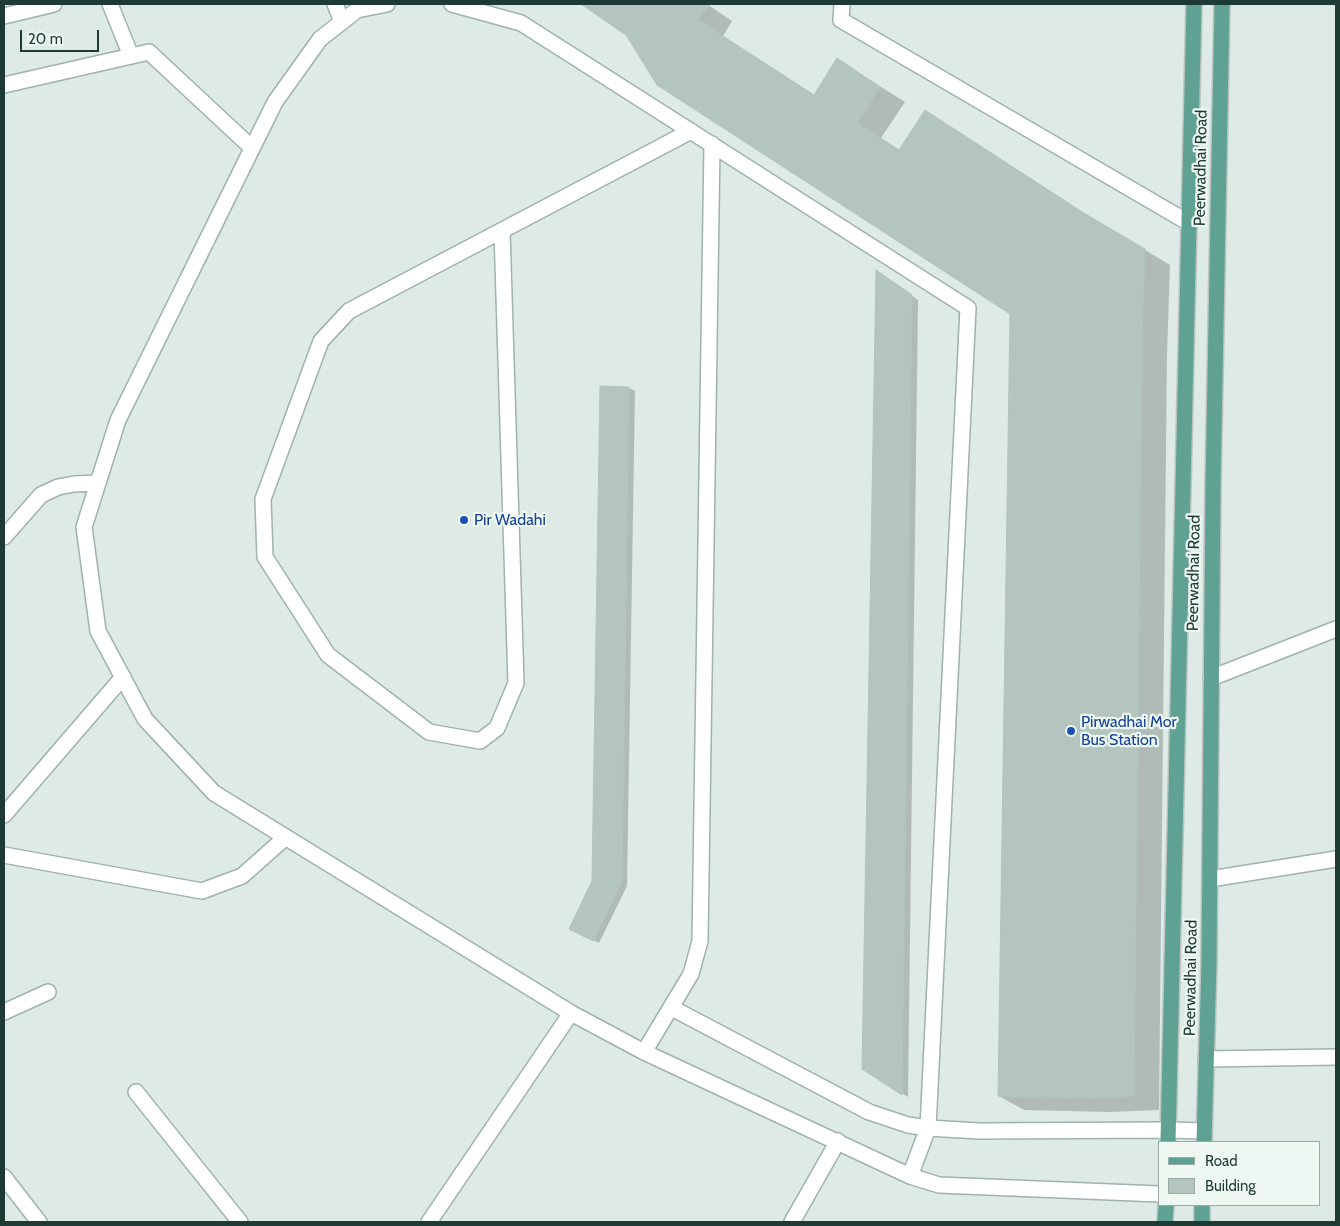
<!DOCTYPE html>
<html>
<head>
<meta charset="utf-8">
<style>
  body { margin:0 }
  #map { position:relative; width:1340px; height:1226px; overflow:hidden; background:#ddeae5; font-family:Cabin,sans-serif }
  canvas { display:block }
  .frame { position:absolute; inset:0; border:5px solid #1e3a34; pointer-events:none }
  .legend { position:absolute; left:1158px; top:1141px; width:162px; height:65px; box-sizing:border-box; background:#eef7f2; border:1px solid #9baba6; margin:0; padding:6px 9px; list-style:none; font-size:15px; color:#1e3a34 }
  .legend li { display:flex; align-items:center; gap:10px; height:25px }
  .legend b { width:25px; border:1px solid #9baba6 }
  .scale { position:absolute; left:20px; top:30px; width:79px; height:22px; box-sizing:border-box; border:2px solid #1e3a34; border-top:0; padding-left:6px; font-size:15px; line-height:18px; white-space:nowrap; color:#1e3a34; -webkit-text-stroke:4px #eef7f2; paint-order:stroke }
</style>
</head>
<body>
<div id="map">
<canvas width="1340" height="1226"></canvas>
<div class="frame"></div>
<ul class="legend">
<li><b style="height:6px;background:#5fa293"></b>Road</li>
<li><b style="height:14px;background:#b3c5be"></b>Building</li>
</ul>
<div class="scale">20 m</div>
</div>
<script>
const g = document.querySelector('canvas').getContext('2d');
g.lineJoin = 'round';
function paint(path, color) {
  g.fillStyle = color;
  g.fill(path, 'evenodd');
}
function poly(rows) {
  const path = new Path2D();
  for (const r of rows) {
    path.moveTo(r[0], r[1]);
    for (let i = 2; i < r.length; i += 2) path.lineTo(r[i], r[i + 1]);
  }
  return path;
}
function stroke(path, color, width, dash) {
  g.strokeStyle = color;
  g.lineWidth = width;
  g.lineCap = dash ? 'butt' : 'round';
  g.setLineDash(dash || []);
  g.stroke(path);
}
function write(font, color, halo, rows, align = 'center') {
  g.font = font + ' Cabin,sans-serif';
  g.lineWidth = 4.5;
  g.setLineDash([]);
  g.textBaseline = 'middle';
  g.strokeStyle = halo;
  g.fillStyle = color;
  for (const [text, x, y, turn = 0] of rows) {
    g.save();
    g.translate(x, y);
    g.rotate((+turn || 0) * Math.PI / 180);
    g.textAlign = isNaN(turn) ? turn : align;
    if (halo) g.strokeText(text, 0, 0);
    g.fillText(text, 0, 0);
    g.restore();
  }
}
paint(poly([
  [583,4,707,4,732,21,723,36,815,96,838,60,905,102,881,138,900,151,950,126,1103,225,1170,265,1167,355,1159,1110,1108,1112,1024,1110,999,1096,1011,313],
  [882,275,918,300,908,1097,863,1068],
  [629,388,635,391,627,886,599,943,576,932,594,882]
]), '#0003');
const building = poly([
  [581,4,705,4,708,6,698,20,814,95,837,58,880,87,857,123,899,150,925,110,1077,209,1145,249,1142,340,1134,1096,1081,1098,998,1096,1010,314,657,85,626,35,581,4],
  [876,270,912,295,902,1095,862,1069,876,270],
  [600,386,629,387,622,882,593,941,569,929,592,881,600,386]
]);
paint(building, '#b3c5be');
stroke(building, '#b0c4bc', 1);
const minor = poly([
  [110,4,131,56],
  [335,4,342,22],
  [387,4,357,10,320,39,275,102,118,420,84,527,98,631,145,719,214,793,571,1013,644,1052,910,1176,939,1185,1159,1194],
  [452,4,521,23,968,308,928,1128,910,1176],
  [842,4,841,20,1189,223],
  [4,16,54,4],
  [4,85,149,52,252,148],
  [502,231,516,683,497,728,480,741,429,732,328,655,265,557,263,499,321,341,349,311,691,131],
  [4,537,41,495,58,487,74,484,98,483],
  [1211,678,1336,629],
  [4,815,123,677],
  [4,855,202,891,242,876,286,837],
  [1210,879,1336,859],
  [672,1008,869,1112,908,1125,928,1128,979,1131,1169,1130,1204,1131],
  [4,1012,48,992],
  [644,1052,691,974,700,941,712,144],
  [1206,1059,1336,1057],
  [136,1092,240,1222],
  [4,1177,39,1222],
  [429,1222,571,1013],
  [792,1222,838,1141]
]);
const major = poly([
  [1168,1142,1194,4],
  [1204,1142,1209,962,1213,485,1222,4],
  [1165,1222,1166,1205],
  [1202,1222,1202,1205]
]);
stroke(minor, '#a0b2ac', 18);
stroke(major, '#bcc4c2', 18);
stroke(minor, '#fff', 15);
stroke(major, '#5fa293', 15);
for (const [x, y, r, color] of [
  [464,520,5,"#1a4fb4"],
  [1071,731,5,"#1a4fb4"]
]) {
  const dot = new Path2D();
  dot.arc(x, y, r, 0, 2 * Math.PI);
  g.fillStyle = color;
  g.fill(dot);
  stroke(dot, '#eef7f2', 2);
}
write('16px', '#1e3a34', '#eef7f2', [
  ["Peerwadhai Road",1201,168,-89],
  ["Peerwadhai Road",1194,573,-89],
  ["Peerwadhai Road",1191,978,-89]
]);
write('16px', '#164399', '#eef7f2', [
  ["Pir Wadahi",474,520],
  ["Pirwadhai Mor",1081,722],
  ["Bus Station",1081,740]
], 'left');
</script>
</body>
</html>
